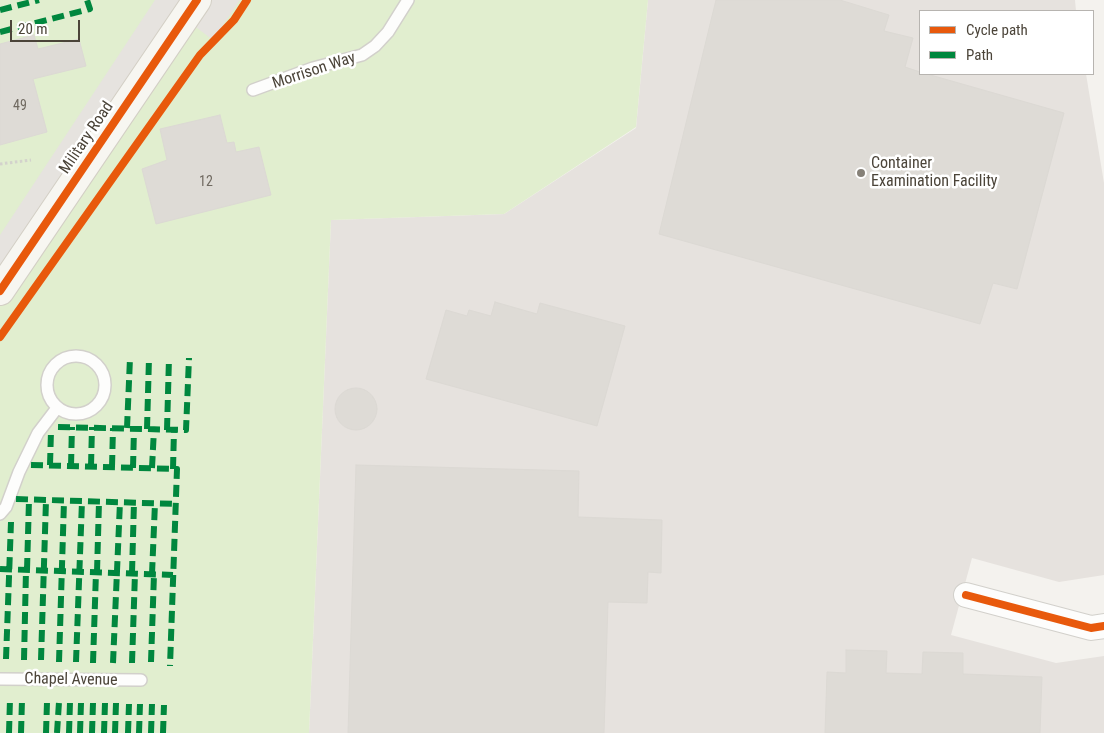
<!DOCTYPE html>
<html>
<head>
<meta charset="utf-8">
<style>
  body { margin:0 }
  #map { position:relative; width:1104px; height:733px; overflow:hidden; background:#f4f2ee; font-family:"Roboto Condensed",sans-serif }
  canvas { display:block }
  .legend { position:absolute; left:919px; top:10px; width:175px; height:65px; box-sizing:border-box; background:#fff; border:1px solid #b7b4b0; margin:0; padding:6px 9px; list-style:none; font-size:15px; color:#4b4439 }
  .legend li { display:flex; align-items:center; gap:10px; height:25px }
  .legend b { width:25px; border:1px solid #b7b4b0 }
  .scale { position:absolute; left:10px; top:20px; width:70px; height:22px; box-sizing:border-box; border:2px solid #4b4439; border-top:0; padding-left:6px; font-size:15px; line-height:18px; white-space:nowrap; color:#4b4439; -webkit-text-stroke:4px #fff; paint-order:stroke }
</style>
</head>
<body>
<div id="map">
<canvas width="1104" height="733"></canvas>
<ul class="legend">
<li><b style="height:6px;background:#e8590c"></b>Cycle path</li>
<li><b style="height:6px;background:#00873e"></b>Path</li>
</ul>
<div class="scale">20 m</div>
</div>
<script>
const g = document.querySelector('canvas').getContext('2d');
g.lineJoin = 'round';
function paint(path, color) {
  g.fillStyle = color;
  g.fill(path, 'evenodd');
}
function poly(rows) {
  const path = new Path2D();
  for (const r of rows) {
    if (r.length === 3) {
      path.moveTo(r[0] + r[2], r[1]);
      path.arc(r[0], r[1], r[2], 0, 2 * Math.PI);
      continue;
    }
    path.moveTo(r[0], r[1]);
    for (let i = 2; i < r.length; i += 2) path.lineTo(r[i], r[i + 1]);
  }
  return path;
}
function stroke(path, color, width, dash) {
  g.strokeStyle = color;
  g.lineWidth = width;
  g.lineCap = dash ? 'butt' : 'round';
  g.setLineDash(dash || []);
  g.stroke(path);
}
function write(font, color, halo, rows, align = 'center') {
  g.font = font + ' "Roboto Condensed",sans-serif';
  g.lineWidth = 5;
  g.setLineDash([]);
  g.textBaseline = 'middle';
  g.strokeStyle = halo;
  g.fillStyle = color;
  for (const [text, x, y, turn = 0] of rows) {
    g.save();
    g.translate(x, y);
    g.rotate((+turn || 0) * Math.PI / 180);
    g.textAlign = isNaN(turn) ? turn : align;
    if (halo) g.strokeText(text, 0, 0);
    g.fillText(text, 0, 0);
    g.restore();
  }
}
paint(poly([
  [648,0,1075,0,1076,11,920,11,920,74,1086,74,1104,183,1104,575,1059,582,972,558,951,635,1056,663,1104,656,1104,733,309,733,331,220,504,214,636,128]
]), '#e6e2de');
paint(poly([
  [0,0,648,0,636,127,504,214,331,220,309,733,0,733]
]), '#e1eecf');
paint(poly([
  [155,0,240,0,213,40,185,19,0,290,0,235]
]), '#e6e3df');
const building = poly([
  [716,0,840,0,889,15,884,31,913,38,905,67,920,72,920,74,927,74,1064,113,1017,289,993,283,980,324,659,234,716,0],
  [34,35,38,49,79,39,86,66,33,79,47,132,0,145,0,44,34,35],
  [220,115,227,143,234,142,236,152,259,147,271,195,156,224,142,169,167,160,160,129,220,115],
  [495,302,537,314,540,303,625,326,597,426,426,379,446,310,467,316,469,310,491,316,495,302],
  [356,409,21],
  [356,465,579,471,578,517,662,520,661,573,648,572,647,603,608,602,604,733,348,733,356,465],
  [846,650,887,651,886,673,922,674,923,652,963,653,963,674,1042,677,1040,733,825,733,827,672,846,673,846,650]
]);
paint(building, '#dedbd6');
stroke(building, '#dcd9d4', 1);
const lane = poly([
  [253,90,313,68,362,55,375,46,388,32,408,0],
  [76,385,29],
  [0,514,6,507,19,472,38,433,57,408],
  [0,679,141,680]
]);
const street = poly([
  [966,595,1091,628,1104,626]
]);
const secondary = poly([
  [0,291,197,0]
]);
stroke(lane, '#d2d0cb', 14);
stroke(street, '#d2d0cb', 26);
stroke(secondary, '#d3cfc5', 30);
stroke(poly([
  [0,164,31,160]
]), '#d3d2cc', 3, [2.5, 2.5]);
stroke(lane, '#fdfdfc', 11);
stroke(street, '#fdfdfc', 24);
stroke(secondary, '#f7f6f1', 28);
stroke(poly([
  [0,10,39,0],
  [0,32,90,9,87,0],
  [58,427,186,430,189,358],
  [127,428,130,358],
  [147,429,149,358],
  [167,430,169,358],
  [31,465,177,469,170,666],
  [50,465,51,431],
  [71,466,72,427],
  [91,466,92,427],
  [112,467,113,428],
  [133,468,134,429],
  [152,468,154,429],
  [173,469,174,430],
  [16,499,176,504],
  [0,569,173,575],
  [27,570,29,500],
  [97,572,99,502],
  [132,573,134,502],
  [152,574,155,503],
  [6,659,11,522],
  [24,660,26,570],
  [41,660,46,500],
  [59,662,64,501],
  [76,662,82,501],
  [151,662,154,574],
  [93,663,96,572],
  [113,663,120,502],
  [132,663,135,573],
  [9,733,10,699],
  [21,733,22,700],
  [46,733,47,702],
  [57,733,59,702],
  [69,733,70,702],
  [80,733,81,703],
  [92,733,93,703],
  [104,733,105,703],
  [115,733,116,703],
  [128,733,129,704],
  [139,733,140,704],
  [151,733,152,704],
  [163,733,164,705]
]), '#00873e', 6, [12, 6]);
stroke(poly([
  [0,291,197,0],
  [0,337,200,55,234,20,247,0],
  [966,595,1091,628,1104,626]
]), '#e8590c', 8);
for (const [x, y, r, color] of [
  [861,173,5,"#868178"]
]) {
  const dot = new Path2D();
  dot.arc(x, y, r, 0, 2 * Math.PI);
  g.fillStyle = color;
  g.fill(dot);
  stroke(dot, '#fff', 2);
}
write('14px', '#706a61', null, [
  ["49",20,106],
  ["12",206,182]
]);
write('16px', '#4b4439', '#fff', [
  ["Morrison Way",314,71,-18],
  ["Military Road",87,138,-56],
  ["Chapel Avenue",71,680,1]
]);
write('16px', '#4b4439', '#fff', [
  ["Container",871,164],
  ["Examination Facility",871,182]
], 'left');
</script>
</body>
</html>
